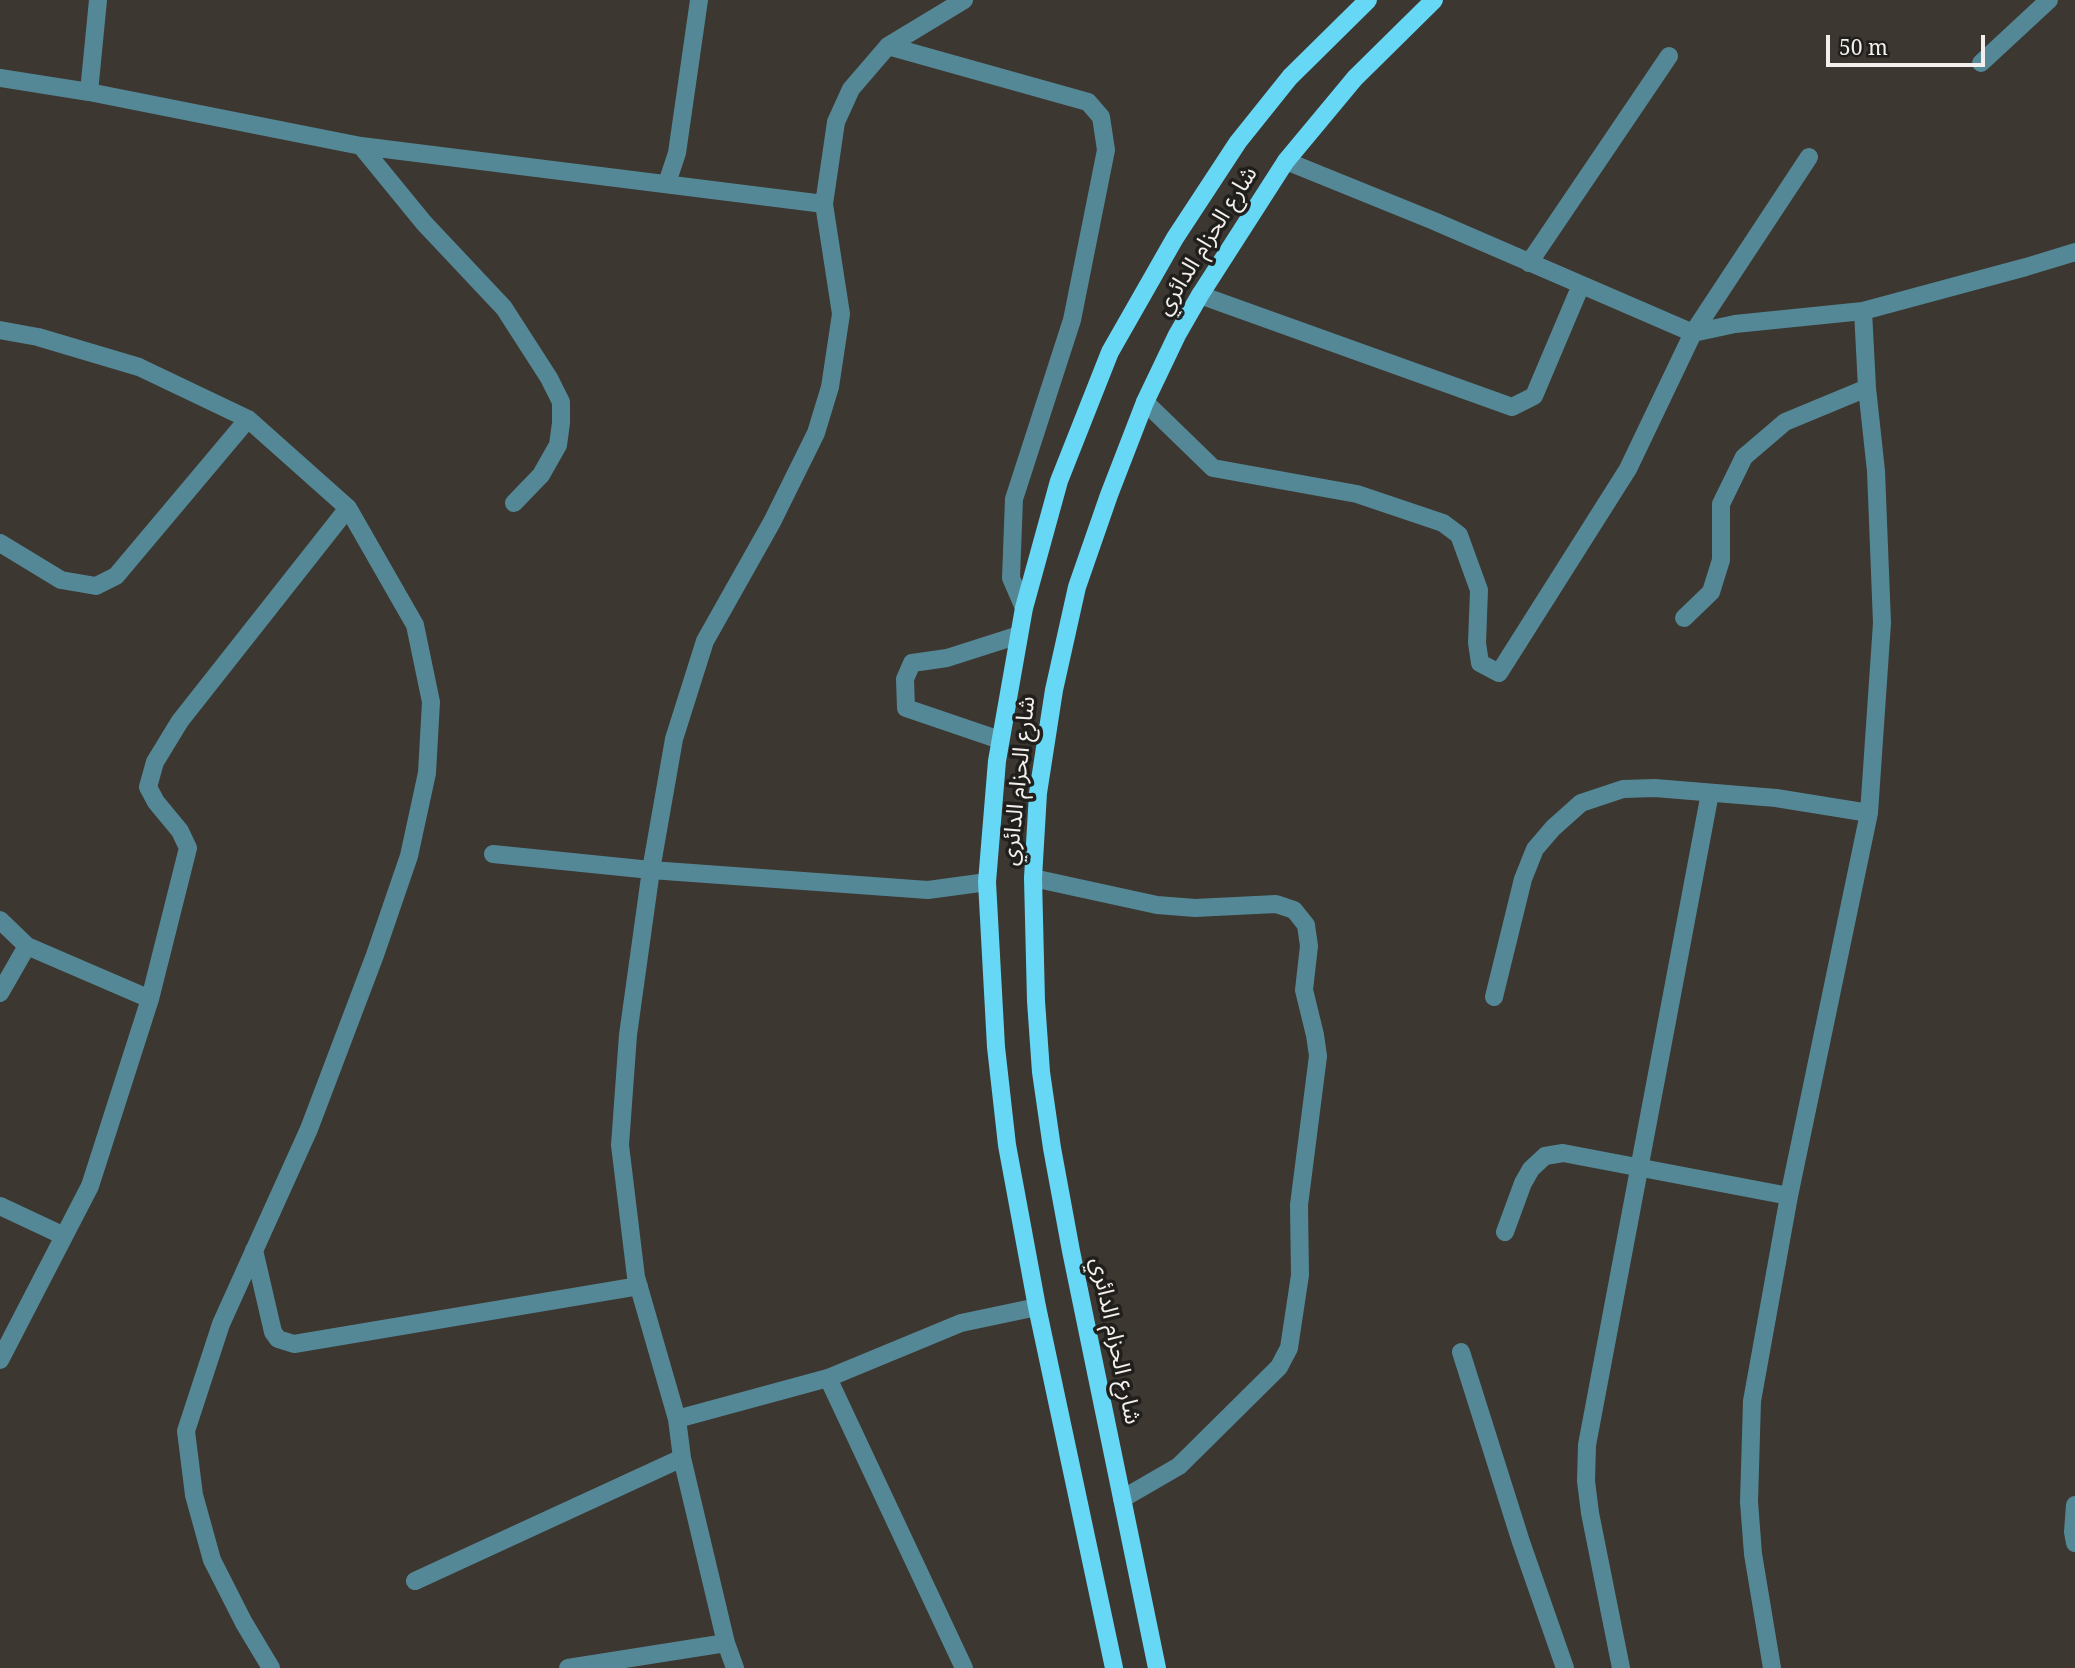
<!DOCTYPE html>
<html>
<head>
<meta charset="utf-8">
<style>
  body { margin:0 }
  #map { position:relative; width:2075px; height:1668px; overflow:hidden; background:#3c3731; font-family:"Noto Serif",serif }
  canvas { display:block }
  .scale { position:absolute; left:1826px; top:35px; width:159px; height:32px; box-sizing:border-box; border:4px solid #f2efec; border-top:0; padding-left:9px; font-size:21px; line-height:24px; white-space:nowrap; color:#f2efec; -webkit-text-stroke:5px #211f1c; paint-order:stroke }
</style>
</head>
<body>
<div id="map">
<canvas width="2075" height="1668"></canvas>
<div class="scale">50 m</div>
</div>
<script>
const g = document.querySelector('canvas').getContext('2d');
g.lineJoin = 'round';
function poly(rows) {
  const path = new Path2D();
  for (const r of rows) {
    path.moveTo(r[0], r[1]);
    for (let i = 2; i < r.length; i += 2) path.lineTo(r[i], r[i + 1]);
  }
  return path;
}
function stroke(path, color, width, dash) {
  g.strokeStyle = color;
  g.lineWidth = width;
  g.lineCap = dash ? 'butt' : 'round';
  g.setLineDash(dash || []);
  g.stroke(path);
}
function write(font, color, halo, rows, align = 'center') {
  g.font = font + ' "Noto Serif","Noto Sans Arabic",serif';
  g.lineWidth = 7;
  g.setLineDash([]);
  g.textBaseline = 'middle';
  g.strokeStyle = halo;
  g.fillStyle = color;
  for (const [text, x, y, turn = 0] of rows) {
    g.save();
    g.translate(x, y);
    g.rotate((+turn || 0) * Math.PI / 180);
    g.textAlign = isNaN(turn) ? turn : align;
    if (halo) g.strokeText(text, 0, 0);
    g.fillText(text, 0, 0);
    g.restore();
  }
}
stroke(poly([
  [888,46,1088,102,1101,117,1106,150,1072,320,1014,499,1011,578,1024,608],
  [1981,63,2049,0],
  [0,78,89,92,361,146,824,204],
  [89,92,98,0],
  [361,146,424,223,504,308,549,378,561,402,561,423,558,445,541,475,514,503],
  [1286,161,1434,221,1693,333,1735,324,1863,311,2026,267,2075,252],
  [667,183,677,153,699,0],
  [1529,263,1669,56],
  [1200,295,1512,407,1534,396,1581,285],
  [0,330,38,337,139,367,248,419,348,508,415,625,431,702,427,773,409,856,375,955,309,1129,221,1324,186,1431,194,1495,212,1560,244,1623,271,1668],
  [1145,402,1213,468,1357,494,1443,523,1459,535,1479,590,1477,643,1480,663,1499,673,1628,469,1693,333,1809,157],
  [0,543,61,580,96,586,116,576,248,419],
  [1684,618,1711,592,1721,560,1721,504,1744,457,1785,422,1867,388],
  [1000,740,906,708,905,679,912,663,947,658,1019,635],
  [493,854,651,870,928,890,987,882],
  [1033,878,1157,905,1195,908,1276,904,1294,910,1306,925,1309,946,1304,990,1315,1035,1318,1056,1299,1205,1300,1275,1289,1348,1279,1367,1179,1466,1122,1499],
  [0,920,27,946,150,999],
  [0,993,27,946],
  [1494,997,1523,879,1535,849,1553,828,1581,803,1623,789,1655,788,1776,798,1869,813],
  [0,1206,64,1236],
  [1505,1232,1523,1183,1531,1169,1545,1156,1563,1153,1789,1196],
  [254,1250,273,1332,278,1339,294,1344,639,1286],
  [1461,1352,1521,1542,1565,1668],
  [0,1360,90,1186,150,999,188,848,180,831,156,802,148,787,155,762,180,721,348,508],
  [828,1378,964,1668],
  [677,1419,828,1378,961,1323,1037,1307],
  [2075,1505,2073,1532,2075,1543],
  [415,1581,682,1458],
  [568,1668,726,1643],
  [735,1668,726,1643,682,1458,677,1419,636,1277,620,1145,628,1035,651,870,674,739,705,641,772,522,816,433,830,387,841,314,824,204,836,122,851,89,888,46,964,0],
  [1621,1668,1590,1513,1586,1481,1587,1445,1710,793],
  [1772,1668,1753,1554,1749,1502,1752,1401,1789,1196,1869,813,1882,623,1876,471,1867,388,1863,311]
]), '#558896', 18);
stroke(poly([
  [1114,1668,1037,1307,1007,1145,996,1047,987,882,997,761,1024,608,1059,481,1110,352,1175,238,1238,142,1290,77,1368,0],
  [1157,1668,1071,1251,1052,1148,1041,1072,1036,1001,1033,878,1038,793,1054,690,1077,587,1109,495,1145,402,1177,335,1200,295,1286,161,1355,78,1434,0]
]), '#66d7f4', 18);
write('23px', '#f2efec', '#211f1c', [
  ["شارع الحزام الدائري",1207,241,-58],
  ["شارع الحزام الدائري",1019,781,-84],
  ["شارع الحزام الدائري",1115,1341,78]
]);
</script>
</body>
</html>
